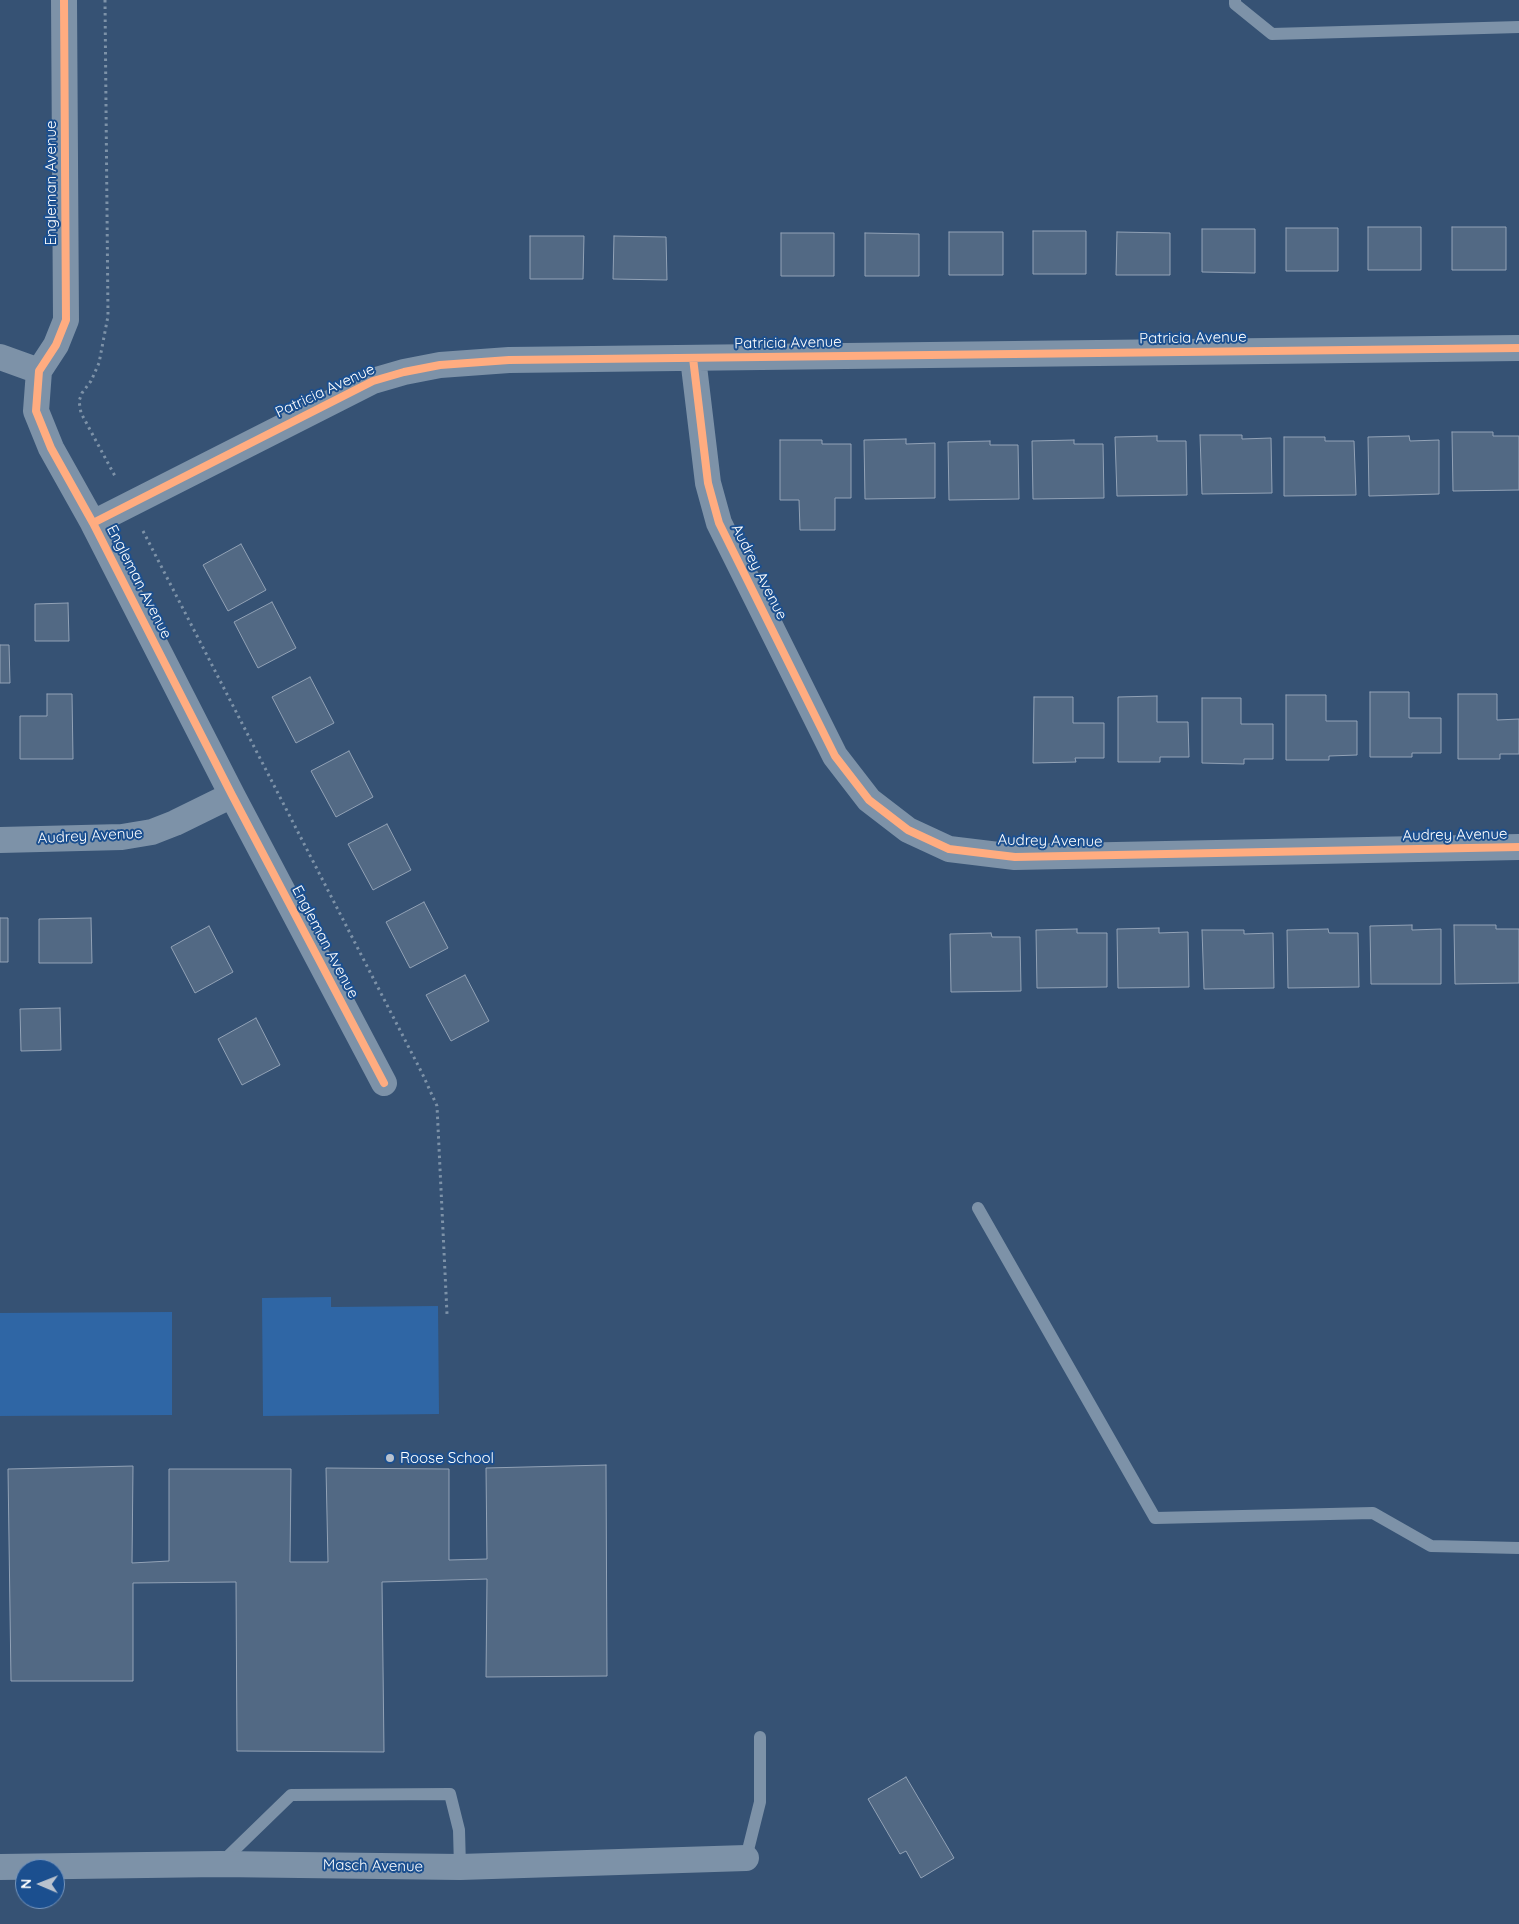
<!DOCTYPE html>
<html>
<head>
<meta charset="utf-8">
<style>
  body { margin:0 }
  #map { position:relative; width:1519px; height:1924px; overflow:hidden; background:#365274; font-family:Quicksand,sans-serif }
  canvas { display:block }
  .north { position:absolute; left:15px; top:1859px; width:50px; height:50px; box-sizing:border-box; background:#1b4f8f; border:1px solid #7695bc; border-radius:50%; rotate:271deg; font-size:14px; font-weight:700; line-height:20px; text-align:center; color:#fff }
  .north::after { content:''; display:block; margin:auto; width:18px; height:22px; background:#b9c2ce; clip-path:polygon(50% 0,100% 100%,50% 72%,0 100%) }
</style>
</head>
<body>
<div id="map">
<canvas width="1519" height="1924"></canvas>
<div class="north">N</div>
</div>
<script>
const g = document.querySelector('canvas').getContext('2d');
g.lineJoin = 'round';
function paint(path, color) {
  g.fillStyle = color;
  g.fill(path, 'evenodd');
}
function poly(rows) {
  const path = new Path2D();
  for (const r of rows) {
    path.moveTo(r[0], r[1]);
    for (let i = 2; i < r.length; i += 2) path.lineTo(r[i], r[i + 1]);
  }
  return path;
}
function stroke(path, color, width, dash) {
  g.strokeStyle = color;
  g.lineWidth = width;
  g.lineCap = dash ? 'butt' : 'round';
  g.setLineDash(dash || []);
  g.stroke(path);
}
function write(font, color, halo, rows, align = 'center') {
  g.font = font + ' Quicksand,sans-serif';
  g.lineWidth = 4;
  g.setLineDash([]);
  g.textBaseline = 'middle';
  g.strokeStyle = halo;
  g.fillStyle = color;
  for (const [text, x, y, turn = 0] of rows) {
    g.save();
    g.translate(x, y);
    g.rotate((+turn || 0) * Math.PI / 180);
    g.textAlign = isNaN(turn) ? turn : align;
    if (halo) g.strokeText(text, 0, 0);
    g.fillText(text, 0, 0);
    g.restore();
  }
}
paint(poly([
  [331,1297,331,1307,438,1306,439,1414,263,1416,262,1298],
  [172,1312,172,1415,0,1416,0,1313]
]), '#2f66a5');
const building = poly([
  [1368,227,1421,227,1421,270,1368,270,1368,227],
  [1452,227,1506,227,1506,270,1452,270,1452,227],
  [1286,228,1338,228,1338,271,1286,271,1286,228],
  [1202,229,1255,229,1255,273,1202,272,1202,229],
  [1033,231,1086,231,1086,274,1033,274,1033,231],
  [949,232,1003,232,1003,275,949,275,949,232],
  [1117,232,1170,233,1170,275,1116,275,1117,232],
  [781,233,834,233,834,276,781,276,781,233],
  [865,233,919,234,919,276,865,276,865,233],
  [530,236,584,236,583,279,530,279,530,236],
  [614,236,666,237,667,280,613,279,614,236],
  [1452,432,1493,432,1493,436,1519,436,1519,490,1453,491,1452,432],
  [1200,435,1242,435,1242,439,1271,438,1272,493,1202,494,1200,435],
  [1157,436,1157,441,1186,441,1187,495,1117,496,1115,437,1157,436],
  [1409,436,1410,441,1439,440,1439,494,1369,496,1368,437,1409,436],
  [1284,437,1325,437,1325,441,1354,441,1356,495,1284,496,1284,437],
  [906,439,906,444,935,443,935,498,865,499,864,440,906,439],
  [780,440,822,440,822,444,851,444,851,498,835,498,835,530,800,530,799,500,780,500,780,440],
  [1074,440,1074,444,1103,444,1104,498,1033,499,1032,441,1074,440],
  [990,441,990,445,1018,445,1019,499,949,500,948,442,990,441],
  [241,544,266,590,228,611,203,565,241,544],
  [272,602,296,648,258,668,234,622,272,602],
  [68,603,69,641,35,641,35,604,68,603],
  [0,645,9,645,10,683,0,683,0,645],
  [310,677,334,723,296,743,272,697,310,677],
  [1370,692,1409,692,1409,718,1441,718,1441,753,1412,753,1412,757,1370,757,1370,692],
  [47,694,72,694,73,759,20,759,20,716,47,716,47,694],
  [1458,694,1497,694,1497,720,1519,719,1519,754,1500,754,1500,759,1458,759,1458,694],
  [1286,695,1326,695,1326,721,1357,721,1357,755,1329,756,1329,760,1286,760,1286,695],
  [1157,696,1157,722,1188,722,1189,757,1160,757,1160,762,1118,762,1118,697,1157,696],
  [1034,697,1073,697,1073,723,1104,723,1104,758,1075,758,1076,762,1033,763,1034,697],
  [1202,698,1241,698,1241,724,1273,724,1273,759,1244,759,1244,764,1202,763,1202,698],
  [349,751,373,797,336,817,311,771,349,751],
  [387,824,411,870,373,890,348,844,387,824],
  [424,902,448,948,410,968,386,922,424,902],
  [0,918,8,918,8,962,0,962,0,918],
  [91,918,92,963,39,963,39,919,91,918],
  [1412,925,1412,930,1441,929,1441,984,1371,984,1370,926,1412,925],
  [1454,925,1496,925,1496,929,1519,929,1519,983,1455,984,1454,925],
  [209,926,233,972,195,993,171,947,209,926],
  [1159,928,1159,933,1188,932,1189,987,1118,988,1117,929,1159,928],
  [1077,929,1077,933,1107,933,1107,987,1037,988,1036,930,1077,929],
  [1328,929,1329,933,1358,933,1359,987,1288,988,1287,930,1328,929],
  [1202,930,1244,930,1244,934,1273,933,1274,988,1204,989,1202,930],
  [991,933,992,937,1020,937,1021,991,951,992,950,934,991,933],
  [465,975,489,1021,451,1041,426,995,465,975],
  [60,1008,61,1050,21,1051,20,1009,60,1008],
  [256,1018,280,1065,242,1085,218,1039,256,1018],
  [606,1465,607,1676,486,1677,487,1579,382,1582,384,1752,237,1751,236,1582,133,1583,133,1681,11,1681,8,1469,133,1466,132,1563,169,1561,169,1469,291,1469,290,1562,328,1562,326,1468,449,1469,449,1560,487,1559,486,1468,606,1465],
  [906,1777,954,1858,921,1878,906,1851,900,1854,868,1799,906,1777]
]);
paint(building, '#526984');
stroke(building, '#92a2b6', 1);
stroke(poly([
  [105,0,108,316,99,363,91,381,82,393,79,401,81,413,116,478],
  [143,531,422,1073,437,1106,447,1314]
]), '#7d92a8', 3, [2.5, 4]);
stroke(poly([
  [1235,0,1235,4,1272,34,1519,27],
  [978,1208,1155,1518,1373,1513,1431,1546,1519,1548],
  [746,1858,760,1802,760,1737],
  [222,1862,291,1795,450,1794,459,1830,460,1867]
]), '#7d92a8', 12);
stroke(poly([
  [64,0,66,320,56,345,39,371,36,411,51,448,93,523,232,795,384,1083],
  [0,357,39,371],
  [693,358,708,483,719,523,835,756,869,800,908,830,949,849,1015,857,1519,847],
  [93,523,373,381,404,372,440,365,509,360,1519,348],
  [0,840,122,837,152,832,175,823,232,795],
  [0,1867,220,1864,460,1867,746,1858]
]), '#7d92a8', 26);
stroke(poly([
  [64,0,66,320,56,345,39,371,36,411,51,448,93,523,232,795,384,1083],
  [693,358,708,483,719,523,835,756,869,800,908,830,949,849,1015,857,1519,847],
  [93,523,373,381,404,372,440,365,509,360,1519,348]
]), '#ffac80', 8);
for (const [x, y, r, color] of [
  [390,1458,5,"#b9c2ce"]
]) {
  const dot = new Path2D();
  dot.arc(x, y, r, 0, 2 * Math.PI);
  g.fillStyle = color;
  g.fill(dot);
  stroke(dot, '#1b4f8f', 2);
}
write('15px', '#fff', '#1b4f8f', [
  ["Engleman Avenue",51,183,-90],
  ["Patricia Avenue",1193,338,-1],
  ["Patricia Avenue",788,343,-1],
  ["Patricia Avenue",325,391,-25],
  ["Audrey Avenue",759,572,63],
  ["Engleman Avenue",139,582,63],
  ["Audrey Avenue",1455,835,-1],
  ["Audrey Avenue",90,836,-3],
  ["Audrey Avenue",1050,841,1],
  ["Engleman Avenue",325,942,62],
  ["Masch Avenue",373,1866,1]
]);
write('15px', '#fff', '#1b4f8f', [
  ["Roose School",400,1458]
], 'left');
</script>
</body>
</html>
